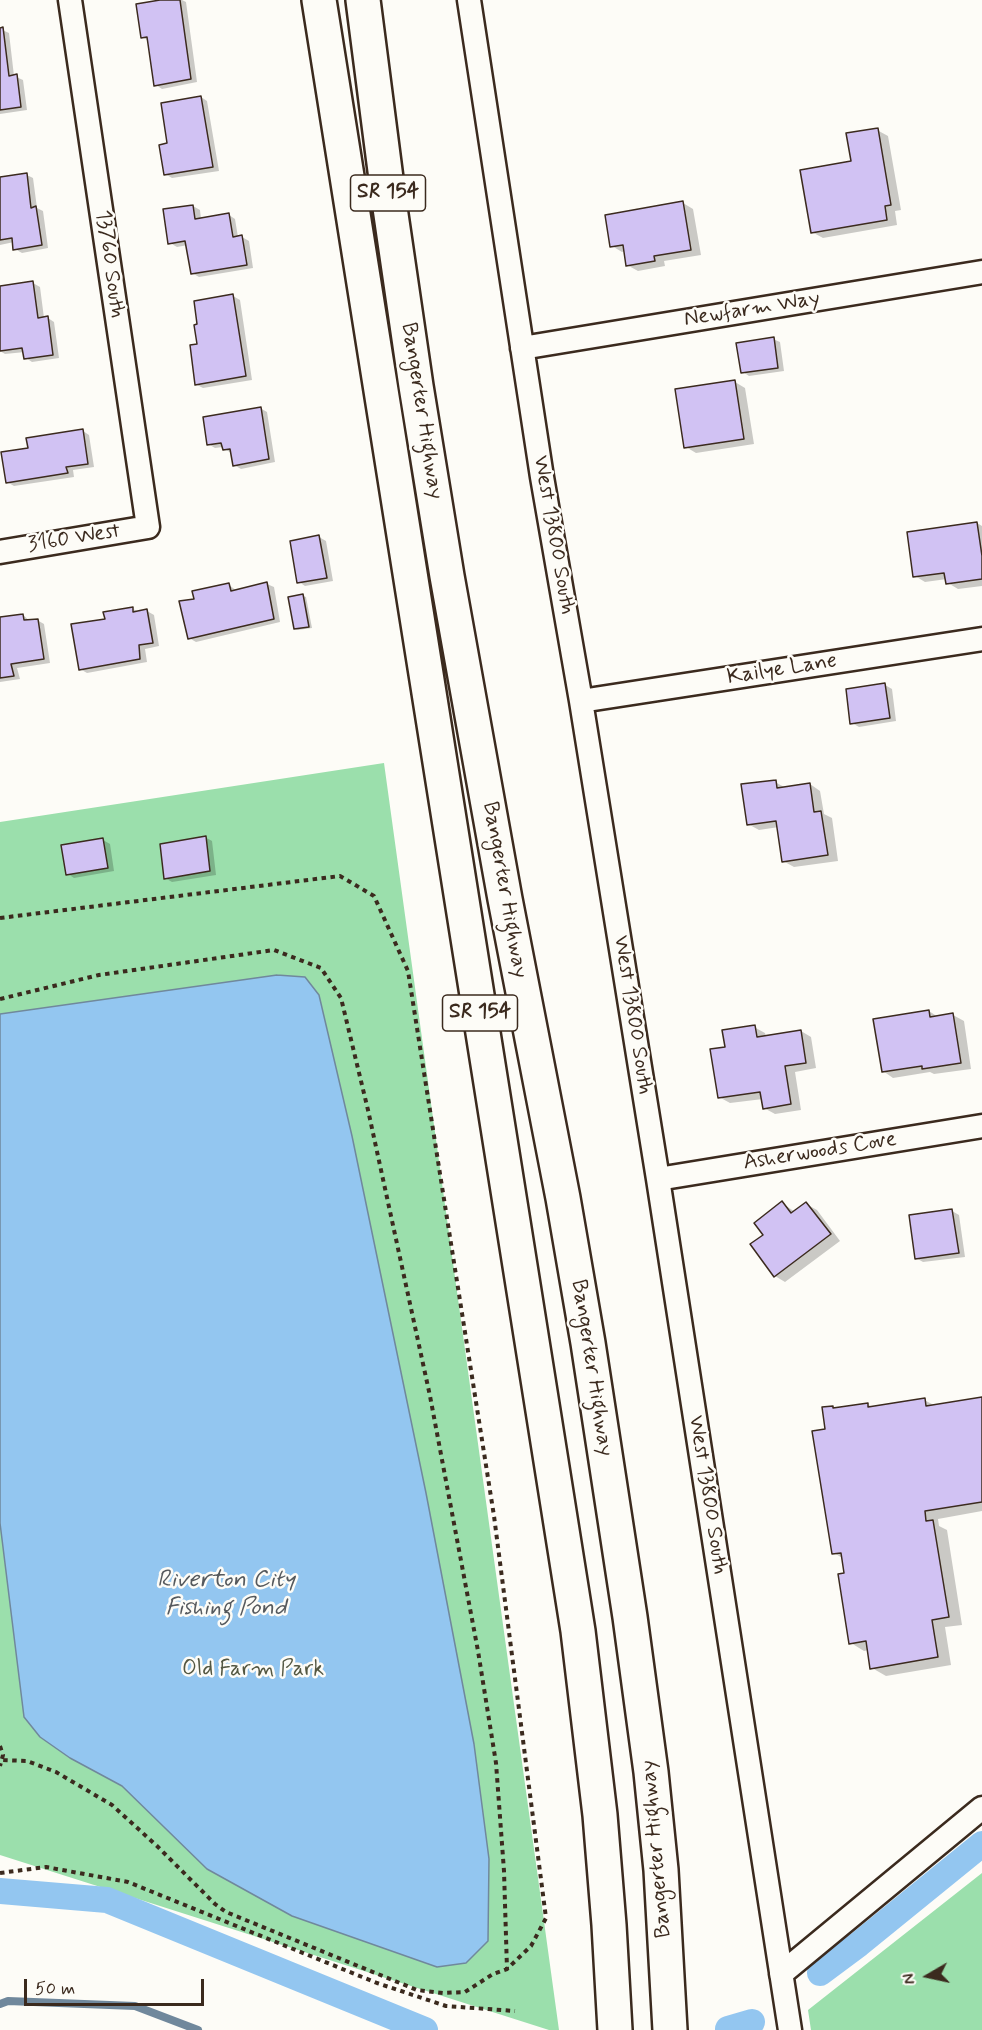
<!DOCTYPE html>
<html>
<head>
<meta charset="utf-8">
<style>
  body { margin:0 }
  #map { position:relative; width:982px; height:2030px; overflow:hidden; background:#fdfcf7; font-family:Mynerve,sans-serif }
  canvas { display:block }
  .north { position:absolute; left:898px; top:1946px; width:60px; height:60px; -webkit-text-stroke:4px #fdfcf7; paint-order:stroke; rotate:261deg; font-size:16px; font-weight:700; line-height:24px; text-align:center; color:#3b2a1e }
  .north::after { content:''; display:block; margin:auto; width:21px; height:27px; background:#3b2a1e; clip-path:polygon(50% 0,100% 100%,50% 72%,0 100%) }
  .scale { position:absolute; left:24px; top:1979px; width:180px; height:27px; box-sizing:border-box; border:3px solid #3b2a1e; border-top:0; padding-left:8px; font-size:18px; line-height:21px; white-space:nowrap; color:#3b2a1e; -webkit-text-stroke:4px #fdfcf7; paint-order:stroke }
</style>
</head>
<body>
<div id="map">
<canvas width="982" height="2030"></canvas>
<div class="north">N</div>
<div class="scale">50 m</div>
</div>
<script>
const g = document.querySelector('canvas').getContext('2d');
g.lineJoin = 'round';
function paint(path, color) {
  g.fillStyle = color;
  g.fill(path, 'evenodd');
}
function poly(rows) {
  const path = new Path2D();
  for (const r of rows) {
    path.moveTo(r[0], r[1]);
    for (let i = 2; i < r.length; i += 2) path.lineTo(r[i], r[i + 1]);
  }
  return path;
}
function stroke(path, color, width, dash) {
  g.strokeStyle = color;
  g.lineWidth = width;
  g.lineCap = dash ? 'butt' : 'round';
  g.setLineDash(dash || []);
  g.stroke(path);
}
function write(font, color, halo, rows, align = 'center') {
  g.font = font + ' Mynerve,sans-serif';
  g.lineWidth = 5;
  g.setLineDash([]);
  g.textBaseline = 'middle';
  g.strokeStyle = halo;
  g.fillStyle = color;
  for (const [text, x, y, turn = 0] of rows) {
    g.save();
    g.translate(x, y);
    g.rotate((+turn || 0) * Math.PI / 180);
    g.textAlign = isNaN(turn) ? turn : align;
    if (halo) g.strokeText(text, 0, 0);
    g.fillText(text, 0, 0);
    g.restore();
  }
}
paint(poly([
  [384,763,559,2030,549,2030,0,1855,0,822],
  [982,1873,982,2030,811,2030,808,2010]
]), '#9bdfac');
const water = poly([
  [277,975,305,977,319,995,352,1136,426,1493,474,1744,489,1859,488,1941,466,1963,437,1967,292,1916,207,1869,122,1786,70,1758,40,1737,24,1717,0,1523,0,1014,277,975]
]);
paint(water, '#93c6f0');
stroke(water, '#70889c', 1.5);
paint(poly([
  [169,0,182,0,186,2,197,82,162,89,156,85,149,41,142,37],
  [0,29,9,33,14,76,23,80,27,110,0,114],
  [201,97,207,101,219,171,172,178,165,174],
  [877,130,888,136,901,210,895,211,897,225,823,238,812,232,852,163],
  [27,175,33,178,37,208,43,211,48,248,22,253,15,249,14,242,0,245,0,179],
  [683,203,693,209,701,255,664,261,665,266,638,271,627,265,625,251,622,252,612,246],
  [193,206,200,210,201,219,229,215,235,219,238,237,242,237,249,241,253,268,199,277,192,273,188,245,177,247,170,243],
  [33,283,40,287,44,318,48,318,54,322,59,358,32,362,26,358,25,352,5,354,0,351,0,287],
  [233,296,240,300,252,380,203,388,197,385,199,346],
  [773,339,780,342,784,371,749,376,743,372],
  [735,382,745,388,754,444,696,453,686,447],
  [260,408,267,412,275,462,241,469,234,465,232,453,224,449,223,447,215,448,208,444],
  [83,431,89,435,94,467,73,470,74,477,14,486,7,482,29,449],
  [977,523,982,526,982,586,958,589,948,583,947,579,925,582,915,576],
  [319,537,326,541,333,581,305,586,299,582],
  [267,584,274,587,280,622,196,642,189,638,196,600,229,585,237,591],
  [303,596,306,597,312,628,298,630,295,629],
  [133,609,139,612,147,611,154,615,159,646,145,649,147,662,87,673,80,669,107,620,105,613],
  [23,615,30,621,37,620,44,624,50,663,17,668,20,679,0,682,0,619],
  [885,685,892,689,896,721,859,727,852,723],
  [775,782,786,788,810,784,820,791,824,814,832,818,838,861,794,867,783,861,779,827,759,830,748,824],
  [205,837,212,841,216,875,172,882,165,878],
  [103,840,110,844,114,871,74,878,68,874],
  [929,1011,938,1017,953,1015,964,1021,971,1069,934,1074,930,1072,893,1078,883,1071],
  [754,1027,765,1033,766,1037,801,1031,811,1037,816,1068,795,1072,801,1110,775,1114,764,1108,763,1099,730,1103,719,1097],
  [782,1203,795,1212,806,1204,817,1210,840,1241,785,1282,775,1276,765,1235],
  [952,1211,959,1215,965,1257,923,1262,916,1258],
  [982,1398,982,1511,938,1519,939,1526,947,1530,962,1625,945,1627,951,1665,886,1676,872,1668,869,1650,864,1651,851,1643,844,1559,834,1553,827,1430,832,1407,836,1409,867,1404,874,1408,924,1400,936,1406]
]), '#0003');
stroke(poly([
  [0,2004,8,2001,135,2006,198,2030]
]), '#70889c', 8);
stroke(poly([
  [0,1891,107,1900,425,2030],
  [820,1973,859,1944,982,1844],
  [728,2029,752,2022]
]), '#93c6f0', 26);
const building = poly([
  [160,0,180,0,191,79,154,86,147,37,141,38,136,4,160,0],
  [3,27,9,76,17,74,21,107,0,110,0,28,3,27],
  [201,96,213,167,164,175,159,145,167,143,161,103,201,96],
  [878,128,891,205,885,206,887,220,811,233,800,170,851,161,846,133,878,128],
  [27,173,31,208,36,206,42,245,13,250,12,238,0,240,0,177,27,173],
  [683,201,691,250,654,256,655,261,626,266,623,245,610,247,605,215,683,201],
  [193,205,195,219,229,213,233,237,242,235,247,265,191,274,185,241,168,244,163,209,193,205],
  [33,281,38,318,48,316,53,355,24,359,22,348,0,351,0,286,33,281],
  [233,294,246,376,195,385,190,345,197,344,194,325,197,324,194,301,233,294],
  [774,337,778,368,741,373,736,343,774,337],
  [735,380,744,439,684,448,675,389,735,380],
  [261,407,269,459,233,466,230,449,223,450,221,443,207,445,203,417,261,407],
  [83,429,88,464,66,467,68,473,6,483,1,452,28,448,26,438,83,429],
  [977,522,982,556,982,579,946,584,944,573,913,577,907,532,977,522],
  [319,535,327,578,297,583,290,541,319,535],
  [267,582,274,619,188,639,179,601,194,599,192,591,229,583,231,591,267,582],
  [303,594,309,627,294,629,288,597,303,594],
  [133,607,133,612,147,609,153,643,139,645,140,659,79,670,71,624,105,619,103,612,133,607],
  [23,614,24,620,38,619,44,659,11,664,14,676,0,678,0,617,23,614],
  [885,683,890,718,850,724,846,689,885,683],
  [776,780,777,788,810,783,814,812,821,811,828,855,782,862,776,821,747,825,741,784,776,780],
  [206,836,210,871,164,879,160,844,206,836],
  [103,838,108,868,66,875,61,845,103,838],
  [929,1010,930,1017,953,1013,961,1063,922,1069,922,1066,882,1072,873,1019,929,1010],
  [755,1025,757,1037,801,1030,806,1063,785,1066,791,1104,763,1109,760,1092,718,1098,710,1049,725,1047,722,1030,755,1025],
  [782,1201,791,1213,806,1202,831,1234,774,1277,750,1244,763,1235,754,1223,782,1201],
  [952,1209,959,1253,915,1259,909,1215,952,1209],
  [982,1397,982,1502,925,1511,926,1521,933,1520,949,1617,932,1620,938,1657,870,1669,866,1641,849,1644,838,1574,844,1573,841,1553,832,1554,812,1431,825,1429,822,1407,833,1406,833,1408,868,1403,868,1407,925,1398,926,1406,982,1397]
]);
paint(building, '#d1c2f3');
stroke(building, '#3b2a1e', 1.5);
const minor = poly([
  [469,0,542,477,581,701,658,1179,790,2030],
  [522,348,982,272],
  [0,552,148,527,70,0],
  [581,701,982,639],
  [658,1179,982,1126],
  [781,1974,982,1808]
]);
const highway = poly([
  [319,0,578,1631,600,1815,609,1925,615,2030],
  [363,0,388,194,416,386,447,576,505,899,563,1198,588,1343,630,1617,651,1772,661,1870,670,2030]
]);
stroke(minor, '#3b2a1e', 27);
stroke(highway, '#3b2a1e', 38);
stroke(poly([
  [0,918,340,876,374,896,408,971,494,1516,546,1918,531,1946,507,1969,493,1974,465,1992,443,1993,417,1990,226,1912,215,1904,157,1846,112,1805,56,1772,27,1761,3,1760],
  [0,999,99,975,274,950,321,968,341,998,368,1110,430,1396,478,1651,496,1763,504,1871,507,1969],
  [0,1746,3,1755,0,1766],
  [0,1873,46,1867,128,1882,377,1983,446,2006,515,2011]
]), '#3b2a1e', 4, [4.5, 4.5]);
stroke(minor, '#fdfcf7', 22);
stroke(highway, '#fdfcf7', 33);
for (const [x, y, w] of [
  [388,193,75],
  [480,1013,75]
]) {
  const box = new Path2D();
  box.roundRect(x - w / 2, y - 18, w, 36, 4.5);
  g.fillStyle = '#fdfcf7';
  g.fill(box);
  stroke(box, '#3b2a1e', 1.5);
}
write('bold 21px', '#3b2a1e', null, [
  ["SR 154",388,193],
  ["SR 154",480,1013]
]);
write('22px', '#3b2a1e', '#fdfcf7', [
  ["13760 South",109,264,82],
  ["Newfarm Way",752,310,-9],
  ["Bangerter Highway",421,411,81],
  ["West 13800 South",553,535,80],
  ["3160 West",74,539,-9],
  ["Kailye Lane",782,670,-9],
  ["Bangerter Highway",504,890,80],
  ["West 13800 South",632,1015,81],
  ["Asherwoods Cove",820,1152,-9],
  ["Bangerter Highway",591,1368,81],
  ["West 13800 South",707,1495,81],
  ["Bangerter Highway",657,1849,-95]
]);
write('22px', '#535742', '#fdfcf7', [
  ["Old Farm Park",253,1670]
]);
write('italic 24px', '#55595d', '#fdfcf7', [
  ["Riverton City",226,1581],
  ["Fishing Pond",226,1609]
]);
</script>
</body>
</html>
